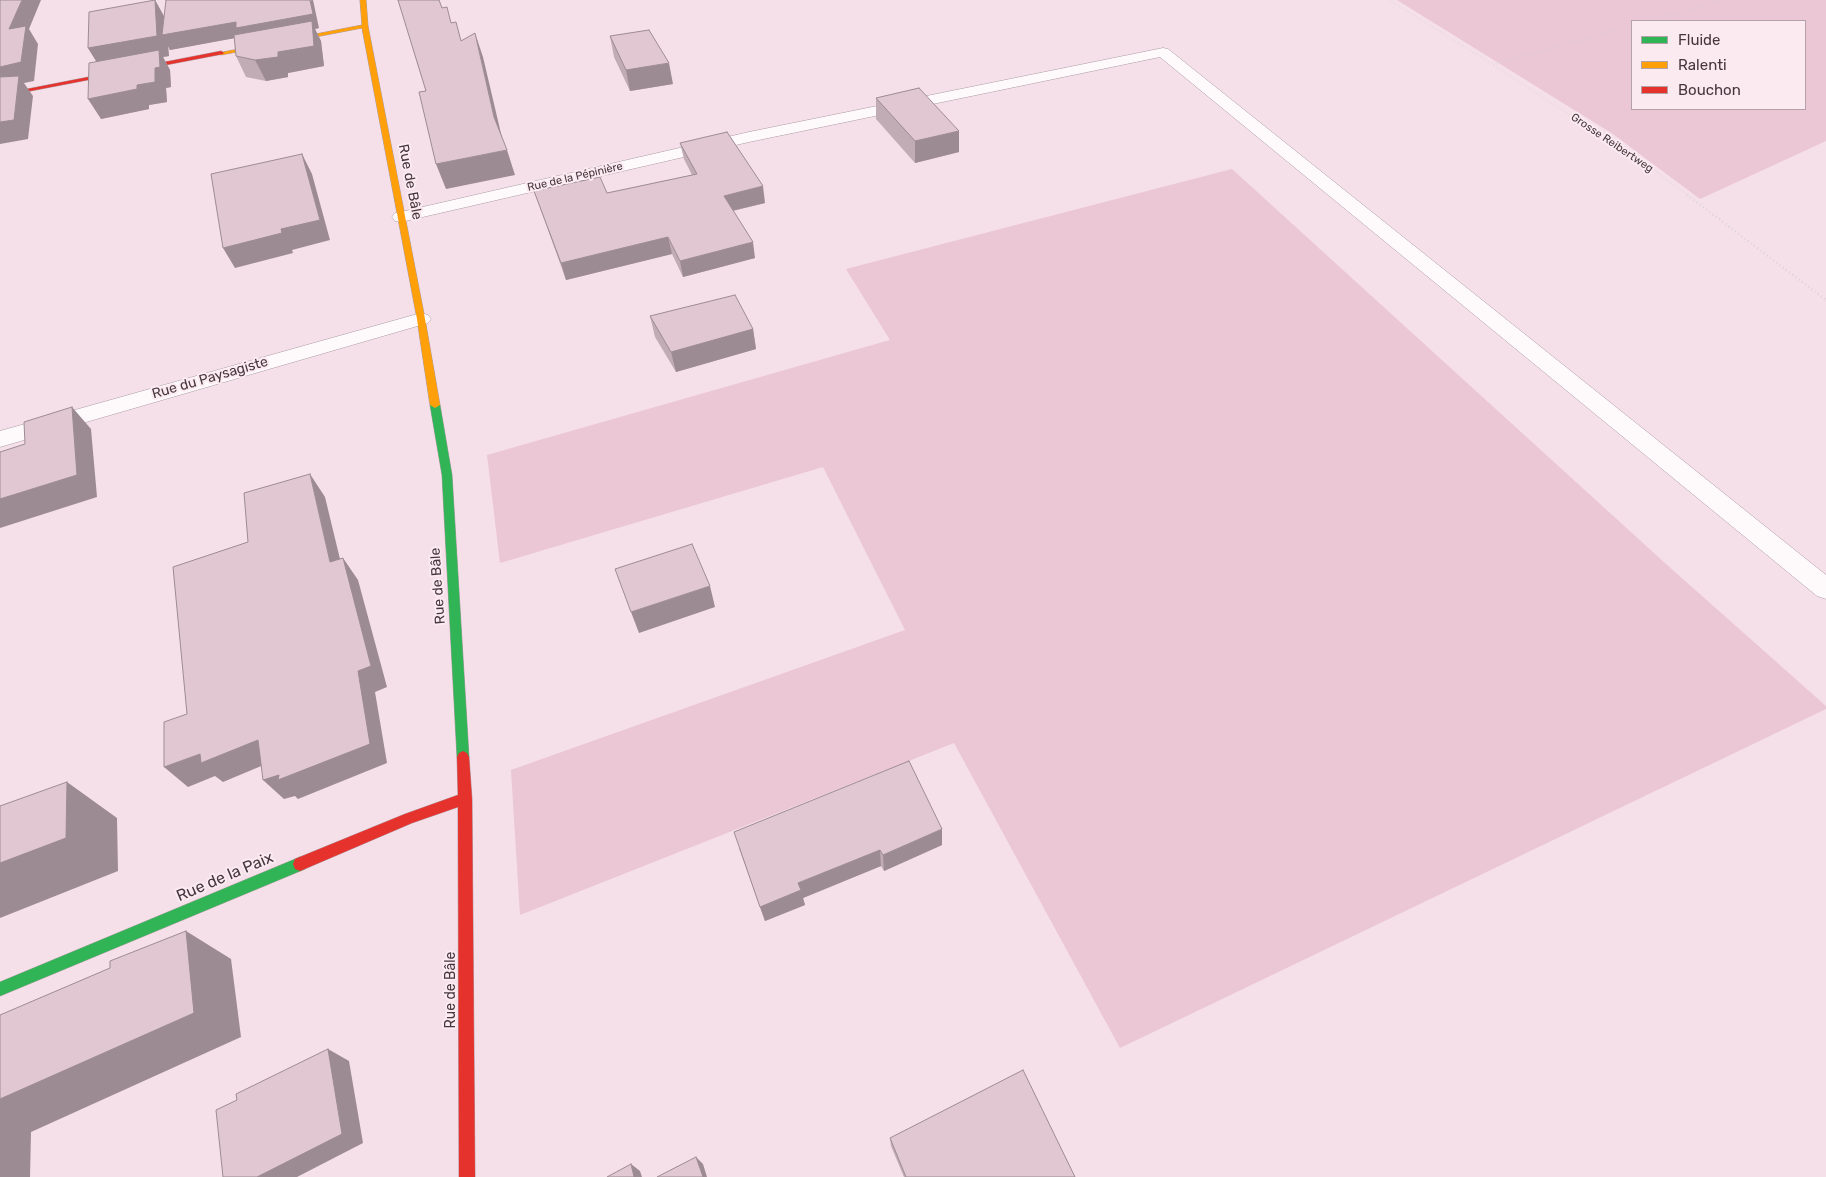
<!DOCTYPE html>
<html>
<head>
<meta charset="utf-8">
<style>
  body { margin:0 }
  #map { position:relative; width:1826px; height:1177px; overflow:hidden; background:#f5dfe8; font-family:Rubik,sans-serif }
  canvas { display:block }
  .legend { position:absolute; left:1631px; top:20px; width:175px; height:90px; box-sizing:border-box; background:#fbebf1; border:1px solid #b3a3a9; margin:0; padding:6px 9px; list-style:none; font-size:15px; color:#46363d }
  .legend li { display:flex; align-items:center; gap:10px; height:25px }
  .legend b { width:25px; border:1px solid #b3a3a9 }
</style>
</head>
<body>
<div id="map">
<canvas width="1826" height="1177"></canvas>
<ul class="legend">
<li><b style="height:6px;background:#30b455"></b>Fluide</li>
<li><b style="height:6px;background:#ff9f0a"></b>Ralenti</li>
<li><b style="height:6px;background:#e5322d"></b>Bouchon</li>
</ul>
</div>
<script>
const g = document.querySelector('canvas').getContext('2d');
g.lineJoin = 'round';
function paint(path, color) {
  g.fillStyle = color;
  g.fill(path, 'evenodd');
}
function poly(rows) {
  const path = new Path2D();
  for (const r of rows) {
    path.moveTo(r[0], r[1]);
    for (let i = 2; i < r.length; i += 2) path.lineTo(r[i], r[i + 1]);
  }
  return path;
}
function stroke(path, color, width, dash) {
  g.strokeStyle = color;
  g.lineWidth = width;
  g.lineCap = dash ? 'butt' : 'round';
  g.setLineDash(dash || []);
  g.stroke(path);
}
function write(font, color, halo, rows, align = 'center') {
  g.font = font + ' Rubik,sans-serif';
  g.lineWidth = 4;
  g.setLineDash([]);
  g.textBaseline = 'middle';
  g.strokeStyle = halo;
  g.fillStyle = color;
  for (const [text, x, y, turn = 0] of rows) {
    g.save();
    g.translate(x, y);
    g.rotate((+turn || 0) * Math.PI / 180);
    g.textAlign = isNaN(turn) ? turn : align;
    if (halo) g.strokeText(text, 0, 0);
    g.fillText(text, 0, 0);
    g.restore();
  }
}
paint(poly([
  [1397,0,1826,0,1826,141,1700,199,1613,134],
  [1632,21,1805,21,1805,109,1632,109],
  [1232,169,1666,564,1826,706,1826,709,1120,1048,954,743,520,915,511,770,905,630,823,467,500,563,487,455,890,340,846,269]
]), '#ebc6d5');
const lane = poly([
  [1163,48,1168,49,1826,575,1826,599,1817,596,1160,57,749,142,401,222,395,221,392,217,395,213,401,212,749,132,1163,48],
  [421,313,428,315,431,319,428,323,0,447,0,431,421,313]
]);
const fast = poly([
  [435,402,440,405,452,475,469,757,467,761,463,763,459,761,457,757,442,475,430,405,435,402],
  [300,857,305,859,307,864,305,869,0,996,0,982,300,857]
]);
const slow = poly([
  [360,0,366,0,368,26,425,319,440,405,435,408,430,405,417,319,362,28,221,55,218,53,362,25,360,0]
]);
const jam = poly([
  [221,51,224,53,223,54,20,93,17,91,221,51],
  [463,751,467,753,469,757,472,799,475,1177,459,1177,458,807,412,823,300,871,295,869,293,864,295,859,405,814,458,795,457,757,459,753,463,751]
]);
stroke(lane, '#ab9ba2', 1);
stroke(fast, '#ab9ba2', 1);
stroke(slow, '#ab9ba2', 1);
stroke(jam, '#ab9ba2', 1);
stroke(poly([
  [1389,0,1492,64,1651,168,1689,196],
  [1650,21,1725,0],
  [1493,64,1632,26]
]), '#dcd5d8', 2, [0.5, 2.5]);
stroke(poly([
  [1687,195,1826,300]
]), '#dcd5d8', 2.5, [1, 3]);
paint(lane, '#fefafc');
paint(fast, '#30b455');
paint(slow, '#ff9f0a');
paint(jam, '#e5322d');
paint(poly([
  [155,0,164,16,319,28,315,29,321,41,324,66,288,73,288,77,266,81,246,77,236,56,234,38,170,50,168,46,169,56,163,57,170,70,171,87,166,88,167,102,149,105,149,109,101,119,96,61,88,48],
  [610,36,673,84,630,91,614,57],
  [876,98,959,131,959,152,915,163,876,119],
  [680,143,765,203,733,211,755,258,683,277,672,254,566,280,534,191,607,193,692,175,684,159],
  [650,316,753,329,756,349,676,372,655,337],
  [942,845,884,871,881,866,803,898,805,905,765,921,739,848],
  [890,1138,1075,1177,904,1177,891,1146]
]), '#c1abb5');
paint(poly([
  [22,0,41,0,29,29,38,44,34,81,24,83,33,96,28,139,0,144,0,67,9,29],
  [155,0,166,20,313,0,319,28,315,29,321,41,324,66,288,73,288,77,266,81,255,60,241,37,170,50,168,46,169,56,163,57,170,70,171,87,166,88,167,102,149,105,149,109,101,119,88,99,101,69,88,48],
  [475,33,483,57,503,142,494,117],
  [669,63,673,84,630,91,626,70],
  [959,131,959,152,915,163,915,141],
  [507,150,515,175,446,189,436,164],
  [302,154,312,174,330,240,292,250,293,253,235,268,223,248,281,229],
  [763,186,765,203,727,212,724,196],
  [668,237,672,254,566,280,561,263],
  [753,242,755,258,683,277,680,261],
  [753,329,756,349,676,372,671,352],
  [72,407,91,429,97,497,0,528,0,499],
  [310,474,325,497,346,584,330,562],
  [343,558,358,580,387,687,375,692,387,763,298,799,295,796,284,799,263,780,358,671],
  [710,586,715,607,639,633,631,612],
  [258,740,278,759,223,782,215,776,188,787,164,767,200,754],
  [67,782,117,818,118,871,0,918,0,863],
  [942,829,942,845,884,871,883,855],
  [880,850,881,866,803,898,805,905,765,921,760,907,798,883],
  [186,931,231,959,241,1037,31,1132,30,1177,0,1177,0,1099],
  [328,1049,349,1061,363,1143,297,1177,257,1177],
  [696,1157,703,1164,707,1177,703,1177],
  [631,1164,640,1171,642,1177,634,1177]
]), '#9d8b93');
const building = poly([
  [0,0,22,0,9,29,26,26,21,62,0,67,0,0],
  [155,0,157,36,88,48,89,12,155,0],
  [166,0,310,0,313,14,236,28,236,22,162,35,166,0],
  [398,0,439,0,442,8,447,7,451,23,456,22,461,41,475,33,494,117,507,150,436,164,419,92,426,91,398,0],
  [312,21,314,46,278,52,278,57,255,60,236,56,234,35,312,21],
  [649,30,669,63,626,70,610,36,649,30],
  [159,50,160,67,155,68,155,82,137,85,137,89,88,99,89,63,159,50],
  [19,76,14,120,0,122,0,77,19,76],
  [919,88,959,131,915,141,876,98,919,88],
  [727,132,763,186,724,196,753,242,680,261,668,237,561,263,534,191,600,177,607,193,697,174,680,143,727,132],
  [302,154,320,220,281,229,282,233,223,248,211,174,302,154],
  [735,295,753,329,671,352,650,316,735,295],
  [72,407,77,475,0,499,0,452,25,444,24,422,72,407],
  [310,474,330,562,343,558,371,666,358,671,370,744,278,780,279,775,263,780,258,740,201,763,200,754,164,767,164,722,187,714,173,567,248,542,244,493,310,474],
  [692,544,710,586,631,612,615,569,692,544],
  [909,761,942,829,883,855,880,850,798,883,801,890,760,907,734,832,909,761],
  [67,782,66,838,0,863,0,806,67,782],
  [186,931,194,1013,0,1099,0,1015,110,968,110,961,186,931],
  [328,1049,342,1134,257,1177,223,1177,216,1110,237,1100,236,1094,328,1049],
  [1023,1070,1075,1177,906,1177,890,1138,1023,1070],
  [696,1157,703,1177,657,1177,696,1157],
  [631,1164,634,1177,607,1177,631,1164]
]);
paint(building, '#e0c7d2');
stroke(building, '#9d8b93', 1);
write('11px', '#46363d', '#fbebf1', [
  ["Grosse Reibertweg",1612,143,34],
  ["Rue de la Pépinière",575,177,-13]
]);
write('14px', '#46363d', '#fbebf1', [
  ["Rue de Bâle",410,182,79],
  ["Rue du Paysagiste",210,378,-16],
  ["Rue de Bâle",438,586,-94],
  ["Rue de Bâle",451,990,-90]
]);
write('16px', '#46363d', '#fbebf1', [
  ["Rue de la Paix",225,877,-23]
]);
</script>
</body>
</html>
